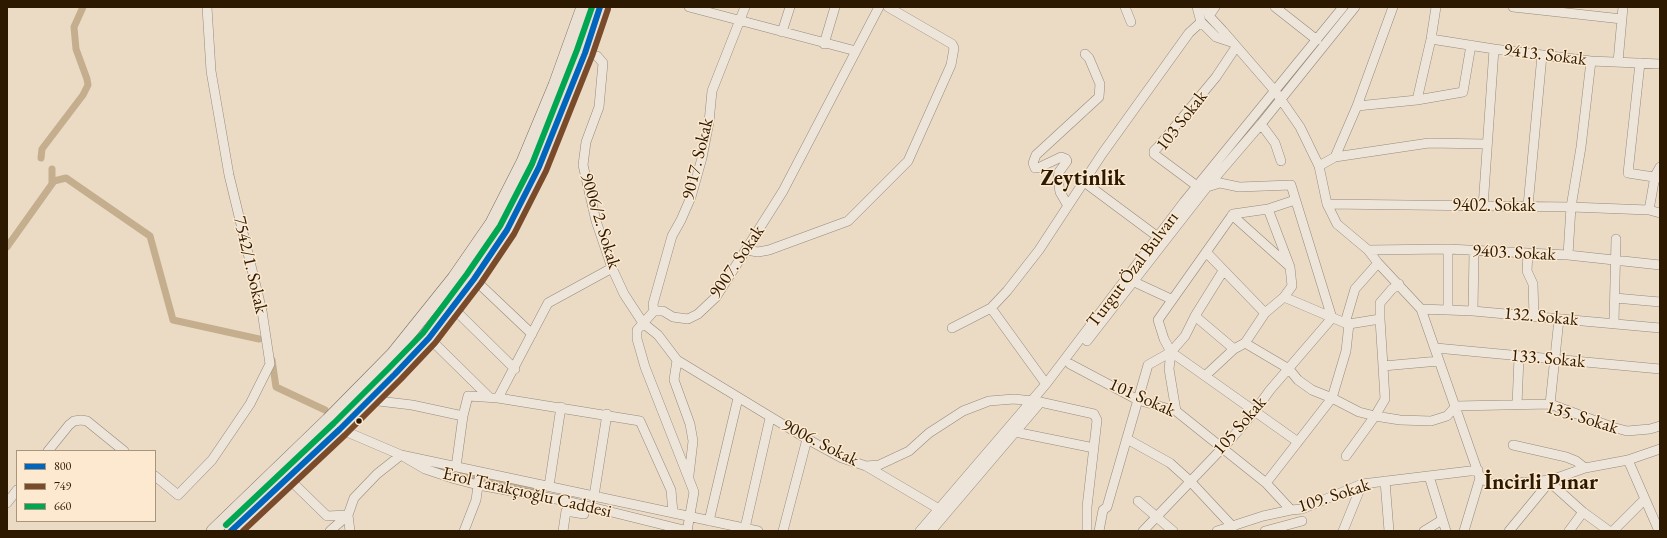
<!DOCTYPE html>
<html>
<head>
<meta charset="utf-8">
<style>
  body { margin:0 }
  #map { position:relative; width:1667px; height:538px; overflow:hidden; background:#ebdbc5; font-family:"EB Garamond",serif }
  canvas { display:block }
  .frame { position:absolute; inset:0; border:8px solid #2d1800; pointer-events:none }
  .legend { position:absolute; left:16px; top:450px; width:140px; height:72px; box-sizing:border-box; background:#fce9cf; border:1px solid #a9957c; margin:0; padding:5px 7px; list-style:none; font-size:12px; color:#2d1800 }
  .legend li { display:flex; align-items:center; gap:8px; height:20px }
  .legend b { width:20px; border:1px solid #a9957c }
</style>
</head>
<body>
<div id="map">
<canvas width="1667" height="538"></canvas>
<div class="frame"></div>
<ul class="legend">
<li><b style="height:5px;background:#0065bd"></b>800</li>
<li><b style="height:5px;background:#7a4b2a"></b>749</li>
<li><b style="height:5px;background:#00a651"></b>660</li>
</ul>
</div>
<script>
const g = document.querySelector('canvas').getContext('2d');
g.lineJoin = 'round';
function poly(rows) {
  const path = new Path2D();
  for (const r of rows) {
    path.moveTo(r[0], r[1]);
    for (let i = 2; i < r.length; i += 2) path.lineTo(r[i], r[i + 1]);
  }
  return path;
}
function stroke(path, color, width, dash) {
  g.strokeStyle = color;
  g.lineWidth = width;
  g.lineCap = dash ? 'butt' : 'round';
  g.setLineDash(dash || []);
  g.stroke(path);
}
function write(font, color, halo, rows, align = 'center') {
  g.font = font + ' "EB Garamond",serif';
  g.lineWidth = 3;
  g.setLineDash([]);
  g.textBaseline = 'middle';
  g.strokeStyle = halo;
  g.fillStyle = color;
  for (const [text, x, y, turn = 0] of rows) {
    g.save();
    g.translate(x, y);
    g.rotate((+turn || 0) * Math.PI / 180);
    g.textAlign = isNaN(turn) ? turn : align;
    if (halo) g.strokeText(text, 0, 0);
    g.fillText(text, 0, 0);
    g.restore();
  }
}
stroke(poly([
  [41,158,42,149,83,95,88,85,87,79,76,49,74,27,83,7],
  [52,184,54,181,66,178,150,236,173,320,259,339],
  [7,247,52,184,52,169],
  [272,360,276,387,325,410],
  [436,467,473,476],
  [485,479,541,492]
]), '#c5ae8e', 7);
const minor = poly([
  [689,7,856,51],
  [1125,7,1131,22],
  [1197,7,1201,22,1216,37,1231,42],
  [1206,7,1209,16,1223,31,1275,91,1300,127,1319,166,1327,204,1337,224,1368,250,1378,263,1421,309,1480,478,1494,485,1551,480,1585,468,1628,460,1660,449],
  [1275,7,1317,40],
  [1513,7,1622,19],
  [1209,16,1215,7],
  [782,32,790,7],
  [1431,39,1494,49,1591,61,1660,64],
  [824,44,835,7],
  [1236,47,1216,77,1158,147,1154,151,1154,154,1197,186,1207,187,1220,183,1239,187,1291,185,1332,318],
  [585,53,597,56,603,63,599,107,586,142,583,165,596,221,612,268,624,294,643,323,658,335,677,360,807,439,842,458,866,466,879,465,909,451,929,433,963,411,989,401,1014,399,1033,401],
  [1618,62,1623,7],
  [1640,63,1628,173,1660,178],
  [1417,100,1463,92,1471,45],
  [1357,106,1417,100,1431,39,1436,7],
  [1261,124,1275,143,1281,161],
  [1335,157,1357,106,1393,7],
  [1319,166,1335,157,1429,143,1487,144],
  [1084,182,1158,237],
  [1295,200,1268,209,1233,214,1158,320,1164,339,1171,352,1205,376,1234,349,1245,343,1265,313,1284,297,1345,323],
  [1327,204,1571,207,1649,210,1660,213],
  [1068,206,1060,192,1058,179,1059,172,1067,161,1066,159,1061,157,1057,159,1038,168,1035,168,1033,163,1036,155,1099,97,1100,84,1089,58,1085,54],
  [1528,206,1542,55],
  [1483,207,1494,49],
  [1268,209,1290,267,1292,286,1284,297],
  [1649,210,1655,176,1660,167],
  [1232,215,1289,266],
  [1448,249,1448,309],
  [746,250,758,252,769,250,848,221,908,161,951,65,954,48,952,44,888,7],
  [1368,250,1448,249,1568,255,1660,265],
  [1206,252,1265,313],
  [1528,253,1527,271,1533,284,1534,316],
  [1568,255,1571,207,1581,147,1591,61],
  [474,279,532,334],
  [1130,280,1171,299],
  [1615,298,1660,302],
  [453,308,515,369],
  [991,308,1046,384],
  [1421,309,1473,311,1660,328],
  [654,311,653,304,672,236,681,220,691,197,702,158,709,122,712,91,745,7],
  [1473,311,1474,251],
  [1195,316,1234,349],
  [1380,319,1380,303,1392,289,1399,284],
  [1614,323,1616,239],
  [1349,324,1380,319,1383,366,1439,361],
  [952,328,991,308,1007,291,1039,250,1102,154,1189,33,1201,22],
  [429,338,489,397],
  [1087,341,1207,187,1261,124,1355,7],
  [1245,343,1289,369,1298,380,1312,390,1332,398,1359,412,1375,416,1400,420,1431,421,1447,416,1456,406,1550,404,1612,427,1627,431,1650,429,1660,426],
  [1436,348,1660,369],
  [677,360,674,380,690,424,693,441,689,475],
  [1070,364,1138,400,1176,411,1266,483],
  [1205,376,1298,442],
  [498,398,548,303,612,268],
  [370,400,412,405,463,416],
  [1040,402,1094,414,1097,420,1087,507,1087,531],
  [1550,404,1559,319],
  [1517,405,1519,357],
  [1176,411,1169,369,1171,352,1185,336,1195,316,1223,271],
  [328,420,340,429,401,455,425,469,455,479,478,485,567,501,688,531],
  [1015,432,1094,448],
  [1127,439,1170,463,1190,481,1233,527],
  [1513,445,1566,457,1576,461,1585,468],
  [48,451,69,425,74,421,81,420,87,421,124,451],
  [1346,456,1375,416,1385,399,1383,366],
  [1628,460,1659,531],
  [866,466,939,509],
  [456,467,463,416,468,396,498,398,640,421,671,490,673,513],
  [155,476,178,495,212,460,250,404,270,364,262,311,229,175,211,71,207,7],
  [1429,476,1446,531],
  [288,478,327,516,348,515],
  [1385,481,1389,531],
  [549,486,561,407],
  [594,496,607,414],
  [1138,501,1173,531],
  [7,503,17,490],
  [1291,510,1266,483,1332,398,1346,351,1349,324,1345,323,1355,289,1378,263],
  [709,521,738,398],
  [745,528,770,418],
  [330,531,348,515],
  [350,531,348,515,354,498,377,474,401,455,758,531],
  [464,531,476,500,479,479],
  [563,531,566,511,584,514,586,506],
  [687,531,694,492,645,367,637,339,637,330,654,311,663,311,673,317,688,319,698,314,716,297,783,191,879,7],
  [783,531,807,439],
  [920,531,1046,384,1184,202,1343,7],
  [931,531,1039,404],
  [1099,531,1103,510,1107,507,1148,365,1171,352],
  [1143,531,1231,439,1254,412,1270,390,1332,318],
  [1217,531,1263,516,1291,510,1302,509,1362,484,1478,470],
  [1265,531,1302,521],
  [1343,531,1362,484],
  [1424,531,1442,520],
  [1464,531,1480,478],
  [1509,531,1551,480,1554,486,1583,512,1609,531],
  [1569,531,1583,512],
  [1613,531,1645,499]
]);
const highway = poly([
  [213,531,328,420,393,354,454,278,492,223,523,162,555,85,583,7],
  [231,531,340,429,395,374,429,338,474,279,507,230,539,167,585,53,600,7]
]);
stroke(minor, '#958a7b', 10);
stroke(highway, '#7a6f61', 14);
stroke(minor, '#ede5da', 9);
stroke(highway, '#eae1d4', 13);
stroke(poly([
  [231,531,340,429,395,374,429,338,474,279,507,230,539,167,585,53,600,7]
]), '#0065bd', 6);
stroke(poly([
  [243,531,345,435,401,379,435,343,481,283,514,234,546,171,592,56,608,9]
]), '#7a4b2a', 6);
stroke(poly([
  [226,525,334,423,389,368,423,333,467,274,500,226,532,164,577,50,592,7]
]), '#00a651', 6);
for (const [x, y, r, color] of [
  [359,421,3.5,"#2d1800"]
]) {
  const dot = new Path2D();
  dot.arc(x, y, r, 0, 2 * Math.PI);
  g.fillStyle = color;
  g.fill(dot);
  stroke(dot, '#fce9cf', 1.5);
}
write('18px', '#2d1800', '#fce9cf', [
  ["9413. Sokak",1545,55,7],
  ["103 Sokak",1182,121,-52],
  ["9017. Sokak",698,159,-76],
  ["9402. Sokak",1494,206],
  ["9006/2. Sokak",600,221,73],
  ["9403. Sokak",1514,253,3],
  ["9007. Sokak",737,262,-56],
  ["7542/1. Sokak",250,265,77],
  ["Turgut Özal Bulvarı",1133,270,-53],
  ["132. Sokak",1541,317,5],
  ["133. Sokak",1548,359,5],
  ["101 Sokak",1142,398,24],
  ["135. Sokak",1582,418,17],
  ["105 Sokak",1240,426,-49],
  ["9006. Sokak",820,443,27],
  ["Erol Tarakçıoğlu Caddesi",527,493,13],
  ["109. Sokak",1334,496,-18]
]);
write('bold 22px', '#2d1800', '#fce9cf', [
  ["Zeytinlik",1083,179],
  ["İncirli Pınar",1541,483]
]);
</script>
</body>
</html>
